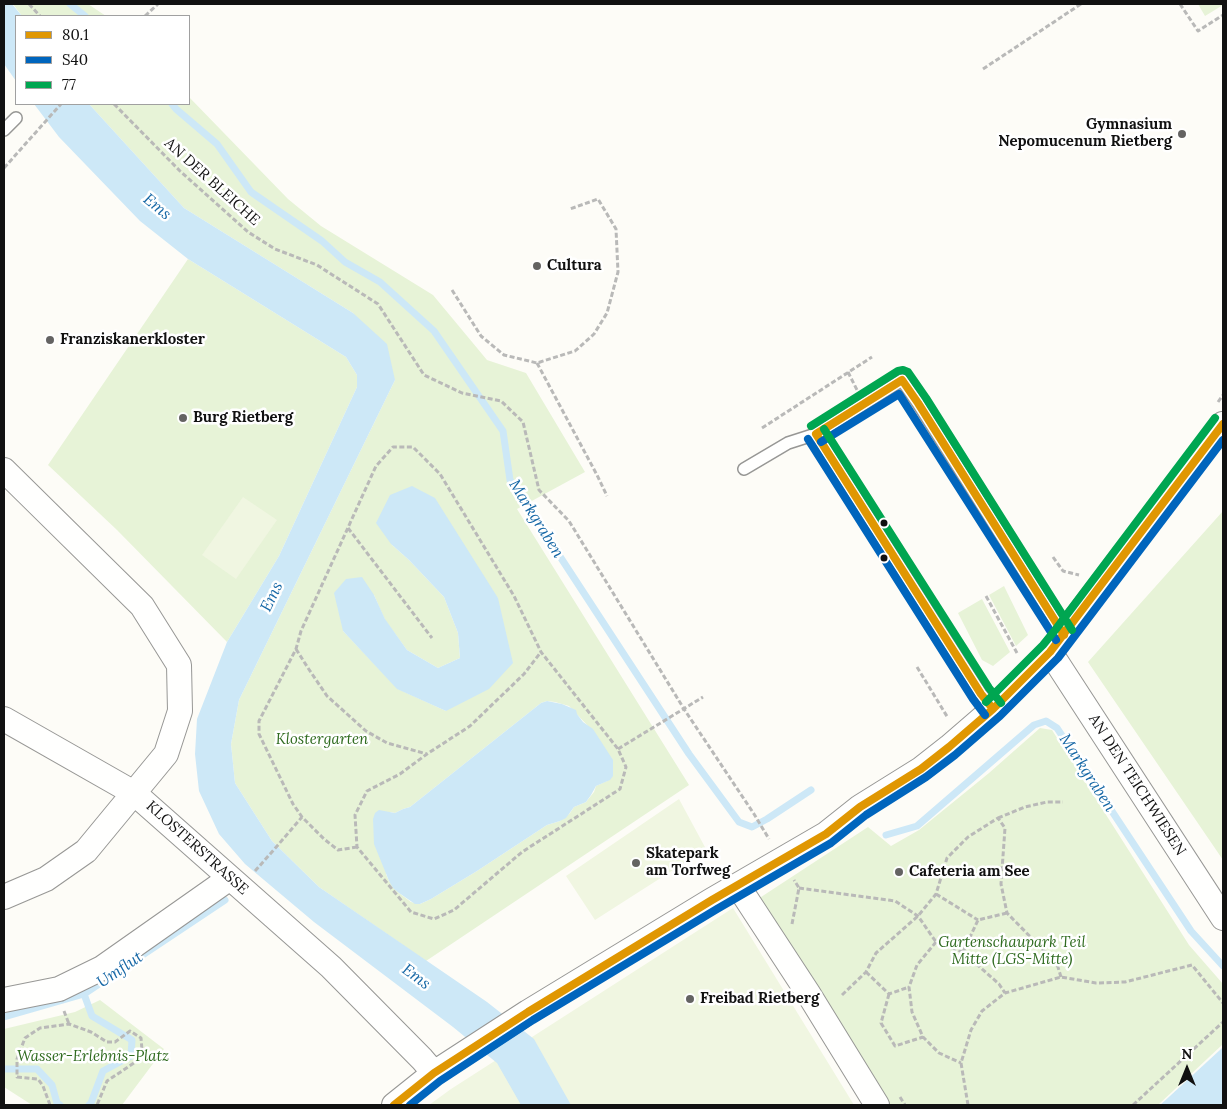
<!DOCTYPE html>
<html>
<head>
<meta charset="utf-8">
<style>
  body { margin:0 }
  #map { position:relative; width:1227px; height:1109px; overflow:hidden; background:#fdfcf7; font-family:Lora,serif }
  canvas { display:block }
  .frame { position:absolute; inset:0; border:5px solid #111; pointer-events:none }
  .legend { position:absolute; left:15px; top:15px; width:175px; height:90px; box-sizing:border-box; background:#fff; border:1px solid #a0a0a0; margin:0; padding:6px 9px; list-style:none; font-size:15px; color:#111 }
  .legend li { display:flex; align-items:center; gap:10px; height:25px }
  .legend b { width:25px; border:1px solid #a0a0a0 }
  .north { position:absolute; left:1162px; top:1044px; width:50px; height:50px; -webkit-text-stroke:4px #fff; paint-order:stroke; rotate:0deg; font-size:14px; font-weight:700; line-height:20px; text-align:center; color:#111 }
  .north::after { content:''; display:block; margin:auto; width:18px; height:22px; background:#111; clip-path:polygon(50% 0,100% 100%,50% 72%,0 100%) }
</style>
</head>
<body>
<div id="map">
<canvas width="1227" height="1109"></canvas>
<div class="frame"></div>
<ul class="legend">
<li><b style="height:6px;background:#e09702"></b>80.1</li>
<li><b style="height:6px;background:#0065bd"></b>S40</li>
<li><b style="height:6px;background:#00a651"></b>77</li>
</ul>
<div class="north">N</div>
</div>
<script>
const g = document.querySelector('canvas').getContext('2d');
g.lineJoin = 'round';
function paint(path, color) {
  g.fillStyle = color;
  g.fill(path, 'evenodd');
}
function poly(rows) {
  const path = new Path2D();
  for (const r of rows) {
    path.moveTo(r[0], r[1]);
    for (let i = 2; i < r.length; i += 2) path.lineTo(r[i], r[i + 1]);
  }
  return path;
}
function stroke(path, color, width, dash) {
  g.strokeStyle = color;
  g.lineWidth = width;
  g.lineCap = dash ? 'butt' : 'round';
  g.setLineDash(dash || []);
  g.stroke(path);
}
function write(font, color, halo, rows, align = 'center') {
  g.font = font + ' Lora,serif';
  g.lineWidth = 5;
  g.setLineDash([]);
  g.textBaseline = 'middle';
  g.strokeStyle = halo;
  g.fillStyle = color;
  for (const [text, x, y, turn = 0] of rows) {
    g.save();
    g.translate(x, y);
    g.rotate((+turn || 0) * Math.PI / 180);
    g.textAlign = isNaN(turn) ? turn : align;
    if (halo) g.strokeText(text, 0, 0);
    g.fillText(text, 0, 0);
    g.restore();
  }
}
paint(poly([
  [13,4,88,4,106,16,22,16],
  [1198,4,1223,4,1223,5,1205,16],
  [189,97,288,199,321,226,433,295,487,360,526,373,585,472,517,509,689,785,426,961,319,887,272,841,235,783,231,744,239,700,395,380,353,313,184,208,89,104,189,104],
  [391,544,498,598,446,711,398,689,343,631,374,595,385,620,407,650,438,668,460,658,458,633,444,597,409,560],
  [547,701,555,702,569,706,588,726,613,773,607,781,596,786,594,792,586,802,574,807,570,813,560,821,547,825,477,871,431,899,420,904,411,902,399,893,389,881,386,874,390,812,395,813,403,809,410,807,541,703],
  [188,259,346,357,357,375,357,387,279,556,227,642,117,530,48,465],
  [1223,511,1223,860,1088,662],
  [1004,586,1028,635,1016,646,989,595],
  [982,599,1010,652,993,666,982,660,958,613],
  [1040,728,1052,730,1189,945,1223,984,1223,1047,1160,1105,889,1105,812,981,758,899,868,827,891,846,919,830,989,773],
  [100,1000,164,1049,122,1105,32,1105,4,1087,4,1029,75,1012]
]), '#e7f3d7');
paint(poly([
  [243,497,277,520,236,579,202,555],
  [679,799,706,849,595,920,566,876],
  [733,908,854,1105,429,1105,451,1089]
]), '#f0f6e1');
paint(poly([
  [4,4,12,4,22,16,16,16,16,81,4,64],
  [34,104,89,104,184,208,353,313,387,344,395,380,239,700,231,744,235,783,272,841,319,887,487,1002,534,1039,571,1105,521,1105,497,1063,453,1027,314,922,245,864,219,834,199,791,195,754,197,719,227,642,279,556,357,387,357,375,346,357,188,259,140,221,59,137],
  [412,486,435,498,498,598,513,663,489,689,446,711,397,689,343,631,334,593,346,579,362,577,374,595,385,619,407,650,438,668,460,658,458,633,444,597,409,560,391,544,376,523,390,495],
  [547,701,562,704,576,710,577,714,583,722,593,729,613,760,613,776,610,780,596,786,591,795,586,802,574,807,566,818,560,821,547,825,477,871,431,899,420,904,415,904,399,893,393,888,389,881,374,844,373,819,375,813,379,810,395,813,403,809,410,807,541,703],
  [1223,1047,1223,1105,1160,1105]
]), '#cde8f7');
paint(poly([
  [1223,1044,1223,1047,1160,1105,1158,1105]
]), '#fdfcf7');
stroke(poly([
  [70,4,85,16],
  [172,104,176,109,217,144,251,192,322,241,345,262,380,282,434,331,503,431,510,480,689,754,739,822,752,827,767,819,811,790],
  [886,835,917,826,1034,725,1046,721,1057,728,1191,931,1223,966],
  [84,994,92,1016,132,1040,131,1056,103,1071,91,1103,89,1105],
  [4,1017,84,994,225,900],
  [4,1069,37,1069,52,1085,57,1103,60,1105]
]), '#cde8f7', 7);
const lane = poly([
  [4,130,16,118],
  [816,434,937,625,981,694,993,709],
  [744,469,788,443,816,434,902,380,918,403,1064,635]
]);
const street = poly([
  [4,470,142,606,179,665,180,711,166,754,86,851,46,879,4,897],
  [1050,652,1223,918],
  [4,719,134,793,331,967,422,1059,434,1073],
  [738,886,808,993,877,1105],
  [4,1000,59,989,102,968,230,878],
  [394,1105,434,1073,528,1012,712,900,826,834,860,807,921,769,949,747,993,709,1050,652,1223,424]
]);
stroke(lane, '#979795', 14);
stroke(street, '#979795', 26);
stroke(poly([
  [29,4,40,16],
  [1180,4,1198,31,1223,15],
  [145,16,158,4],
  [983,69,1081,4],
  [114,104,180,171,248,232,275,249,317,265,378,304,424,375,462,393,501,401,523,422,539,490,569,521,684,709,754,814,769,839],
  [4,168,61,104],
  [452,290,481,336,504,355,537,363,575,351,594,334,607,313,618,272,616,229,598,199,570,209],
  [537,363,597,475,607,496],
  [848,372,857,390],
  [1218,402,1223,395],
  [762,428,872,357],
  [348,528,432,638],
  [1053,557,1063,571,1079,575],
  [986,596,1017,653],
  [296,649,308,668,327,696,366,731,387,743,427,754],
  [917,667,948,718],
  [618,749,703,697],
  [998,818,1025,807,1047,802,1063,802],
  [357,847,338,850,324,839,302,817,293,804,259,734,259,721,296,649,301,631,376,466,393,447,413,447,440,474,514,596,541,652,618,749,626,767,620,789,522,852,454,910,434,919,411,912,357,847,355,815,367,791,400,774,427,754,470,726,524,674,541,652],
  [255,871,278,845,302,817],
  [799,888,895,901,918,916,936,942,963,952,999,984,1005,993],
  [936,894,978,920],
  [792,924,799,888,794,880],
  [936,942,917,965,909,987,912,1012,923,1037,939,1053,961,1063],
  [963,952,978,920,1007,913],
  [866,972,889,994,909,987],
  [889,994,881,1023,895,1046,923,1037],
  [842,995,866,972,876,953,918,916,936,894,947,858,968,837,998,818,1005,828,1001,884,1007,913,1057,964,1061,977],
  [64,1011,69,1024],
  [900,1097,905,1105],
  [50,1105,43,1086,38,1079,17,1077,17,1059,25,1038,40,1028,69,1024,91,1032,107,1042,115,1042,130,1031,141,1038,142,1050,137,1061,107,1081,97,1105],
  [968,1105,961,1063,971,1030,982,1011,1005,993,1061,977,1096,983,1125,982,1192,965,1223,1003],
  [1133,1105,1223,1022]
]), '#b9b9b8', 3, [5, 2.5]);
stroke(lane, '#fffffe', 11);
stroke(street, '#fffffe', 24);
stroke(poly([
  [816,434,902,380,918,403,1064,635],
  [816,434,981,694,993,709],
  [394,1105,434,1073,528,1012,712,900,826,834,860,807,921,769,949,747,993,709,1050,652,1223,424]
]), '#e09702', 8);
stroke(poly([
  [808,439,973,699,985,715],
  [821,442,899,394,1056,640],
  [410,1105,440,1081,533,1020,717,909,831,843,866,815,926,777,955,755,1000,716,1058,658,1223,440]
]), '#0065bd', 8);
stroke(poly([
  [811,426,898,371,903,370,908,372,926,398,1072,630],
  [824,429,989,688,1001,703],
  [986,702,1043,645,1056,629,1215,418]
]), '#00a651', 8);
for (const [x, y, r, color] of [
  [1182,134,5,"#646362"],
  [537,266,5,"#646362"],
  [50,340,5,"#646362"],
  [183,418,5,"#646362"],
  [884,523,4.5,"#111"],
  [884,558,4.5,"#111"],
  [636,863,5,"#646362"],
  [899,872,5,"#646362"],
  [690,999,5,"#646362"]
]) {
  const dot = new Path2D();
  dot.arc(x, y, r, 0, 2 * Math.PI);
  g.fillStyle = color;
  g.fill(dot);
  stroke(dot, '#fff', 2);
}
write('bold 15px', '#111', '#fff', [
  ["Gymnasium",1172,125,"right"],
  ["Nepomucenum Rietberg",1172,142,"right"],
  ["Cultura",547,266],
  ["Franziskanerkloster",60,340],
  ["Burg Rietberg",193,418],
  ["Skatepark",646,854],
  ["am Torfweg",646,871],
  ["Cafeteria am See",909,872],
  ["Freibad Rietberg",700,999]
], 'left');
write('15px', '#111', '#fff', [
  ["AN DER BLEICHE",212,182,42],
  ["AN DEN TEICHWIESEN",1137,785,57],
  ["KLOSTERSTRASSE",197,848,42]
]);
write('italic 15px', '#2f6b1f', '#fff', [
  ["Klostergarten",322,740],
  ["Gartenschaupark Teil",1012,943],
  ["Mitte (LGS-Mitte)",1012,960],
  ["Wasser-Erlebnis-Platz",93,1057]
]);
write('italic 16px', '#1768a6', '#fff', [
  ["Ems",157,207,40],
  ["Markgraben",536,519,58],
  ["Ems",272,597,-64],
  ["Markgraben",1087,773,57],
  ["Umflut",120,970,-34],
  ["Ems",416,977,37]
]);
</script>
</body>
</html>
